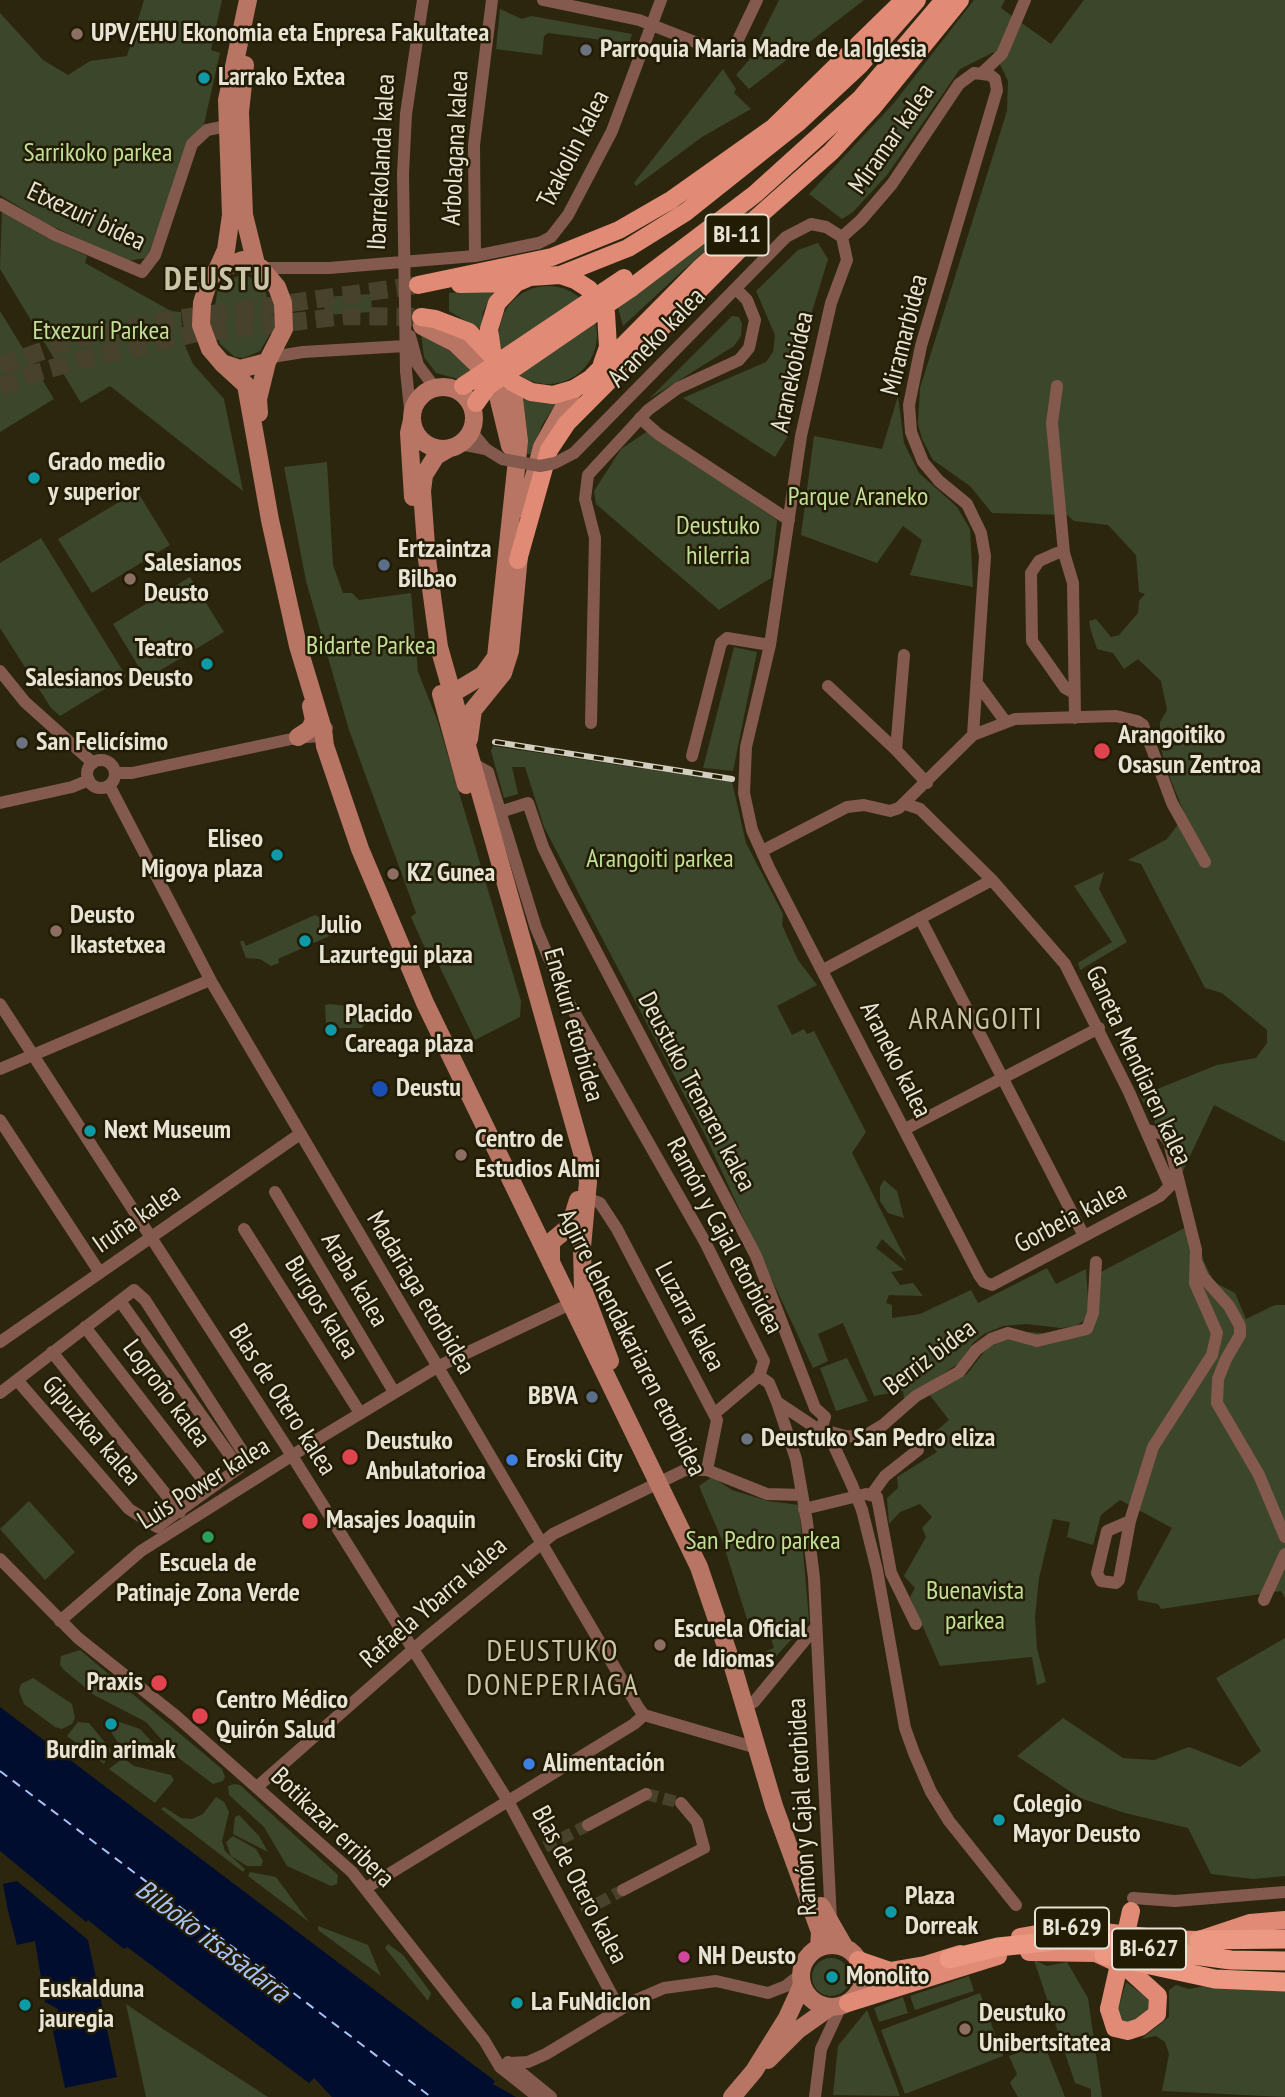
<!DOCTYPE html>
<html>
<head>
<meta charset="utf-8">
<style>
  body { margin:0 }
  canvas { display:block; background:#2c260f }
</style>
</head>
<body>
<canvas width="1285" height="2097"></canvas>
<script>
const g = document.querySelector('canvas').getContext('2d');
g.lineJoin = 'round';
function paint(path, color) {
  g.fillStyle = color;
  g.fill(path, 'evenodd');
}
function poly(rows) {
  const path = new Path2D();
  for (const r of rows) {
    if (r.length === 3) {
      path.moveTo(r[0] + r[2], r[1]);
      path.arc(r[0], r[1], r[2], 0, 2 * Math.PI);
      continue;
    }
    path.moveTo(r[0], r[1]);
    for (let i = 2; i < r.length; i += 2) path.lineTo(r[i], r[i + 1]);
  }
  return path;
}
function stroke(path, color, width, dash) {
  g.strokeStyle = color;
  g.lineWidth = width;
  g.lineCap = dash ? 'butt' : 'round';
  g.setLineDash(dash || []);
  g.stroke(path);
}
function write(font, color, halo, rows, align = 'center') {
  g.font = font + ' "PT Sans Narrow",sans-serif';
  g.lineWidth = 5;
  g.setLineDash([]);
  g.textBaseline = 'middle';
  g.strokeStyle = halo;
  g.fillStyle = color;
  for (const [text, x, y, turn = 0] of rows) {
    g.save();
    g.translate(x, y);
    g.rotate((+turn || 0) * Math.PI / 180);
    g.textAlign = isNaN(turn) ? turn : align;
    if (halo) g.strokeText(text, 0, 0);
    g.fillText(text, 0, 0);
    g.restore();
  }
}
paint(poly([
  [144,0,222,0,211,50,220,53,204,124,189,143,149,253,145,258,128,261,45,223,0,195,0,13,43,60,68,75,90,61,127,56],
  [779,0,864,0,749,89,736,75,749,60],
  [974,0,1005,0,1001,8,1051,44,1084,0,1285,0,1285,1142,1214,1105,1182,1173,1172,1134,1156,1125,1140,1096,1217,1065,1256,1058,1267,1043,1267,1030,1222,993,1205,988,1141,864,1128,860,1167,839,1185,815,1164,763,1160,741,1160,722,1167,710,1161,681,1138,659,1124,669,1113,653,1097,649,1091,631,1089,621,1096,619,1111,637,1119,635,1138,613,1139,601,1145,594,1139,592,1136,555,1108,525,1074,521,1067,515,992,513,970,486,933,460,922,439,918,424,920,388,1007,111,1008,81,994,52,960,69,887,175,853,212,842,219,809,194,894,103],
  [500,9,522,19,531,16,632,34,630,41,618,42,548,33,544,36,542,55,496,49],
  [723,69,736,89,734,93,751,109,702,137,636,186,634,183],
  [792,173,677,276,623,326,617,304],
  [2,210,46,237,87,256,85,263,171,311,181,312,183,341,193,364,224,399,243,491,110,386,81,403,0,269],
  [818,243,828,259,808,325,809,329,790,407,788,436,775,457,683,398,766,362,773,352,775,335,756,291,798,250],
  [241,275,250,277,265,289,273,322,270,334,260,351,244,358,235,357,220,344,213,319,217,293,224,282],
  [548,335,49],
  [495,289,483,312,481,330,449,311,449,293],
  [371,294,372,312,325,315,324,297],
  [0,311,54,399,0,432],
  [732,316,739,317,742,324,741,336,734,346,649,399],
  [421,333,456,355,476,374,458,379,436,373,424,357],
  [521,395,558,401,542,425,531,454,525,454,527,436],
  [898,396,904,443,919,473,957,507,970,529,973,587,910,575,922,540,903,526,877,563,801,535,814,436,882,449],
  [648,431,777,520,771,578,719,610,596,504,594,491,621,449],
  [327,462,333,565,343,593,352,593,359,600,411,593,418,672,438,722,521,1001,520,1017,475,1040,434,955,429,957,411,917,416,913,349,730,306,581,284,467],
  [137,491,170,545,92,593,58,539],
  [41,538,126,676,60,716,51,708,0,628,0,563],
  [190,577,224,632,146,679,113,624],
  [734,647,757,652,733,771,703,768],
  [493,746,732,782,746,843,783,914,782,925,798,960,817,985,777,1006,792,1035,804,1029,807,1034,814,1031,866,1132,852,1153,907,1262,882,1239,876,1248,904,1270,891,1272,900,1285,913,1283,923,1296,889,1295,886,1303,892,1305,892,1318,920,1314,971,1290,978,1303,1047,1268,1056,1284,1086,1269,1089,1313,1083,1321,1076,1326,1061,1328,1026,1324,1003,1326,984,1334,973,1343,958,1364,904,1399,903,1391,874,1396,843,1323,818,1334,828,1361,813,1368,704,1133,544,827,525,767,512,767,518,794,504,798,491,751],
  [1104,872,1099,889,1127,942,1080,970,1078,963,1112,942,1074,886],
  [315,915,331,923,334,934,278,959,279,963,271,966,260,959,246,958,240,942,243,940,246,946],
  [330,1004,355,1007,365,1022,362,1028,336,1028,326,1023,325,1005],
  [884,1180,897,1191,904,1218,888,1213,880,1201,880,1187],
  [1194,1223,1204,1262,1214,1282,1235,1293,1246,1319,1275,1305,1285,1305,1285,1598,1281,1591,1161,1609,1158,1604,1138,1600,1137,1592,1172,1528,1120,1500,1101,1515,1093,1545,1067,1537,1070,1522,1053,1519,1039,1578,1035,1617,1037,1649,1046,1682,1037,1685,1032,1657,940,1666,910,1597,915,1588,904,1576,926,1537,922,1528,932,1517,920,1504,900,1512,889,1524,887,1498,898,1488,897,1477,937,1452,927,1439,949,1420,929,1394,967,1374,987,1348,1012,1334,1026,1332,1079,1336,1090,1332,1099,1273],
  [847,1358,868,1401,836,1411,820,1368],
  [712,1477,732,1490,768,1501,799,1505,809,1620,770,1663,766,1651,774,1648,767,1625,759,1627,755,1616,747,1619,722,1540,699,1486],
  [29,1501,75,1552,45,1580,0,1529],
  [1285,1638,1285,1876,1253,1879,1211,1874,1188,1828,1125,1813,1080,1798,1017,1756,1063,1718,1123,1758,1154,1760,1189,1747,1240,1767,1261,1751,1216,1678],
  [80,1650,222,1769,225,1777,223,1781,213,1784,176,1756,146,1722,94,1695,64,1670,60,1665,61,1656],
  [33,1678,72,1704,75,1718,72,1724,62,1729,55,1727,24,1704,19,1691,21,1684],
  [111,1719,140,1729,153,1743,156,1758,147,1761,119,1744,107,1726],
  [78,1722,89,1723,111,1750,104,1764,67,1736],
  [123,1758,134,1766,171,1775,174,1780,155,1803,109,1769],
  [234,1784,240,1785,338,1875,337,1884,331,1886,287,1866,264,1827,229,1795,228,1786],
  [216,1797,224,1802,229,1812,222,1841,225,1851,245,1869,243,1872,161,1809,164,1807,181,1818,192,1819,203,1814],
  [239,1815,259,1836,268,1852,233,1834,235,1817],
  [233,1836,256,1849,263,1861,261,1866,247,1866,231,1856,226,1842],
  [250,1872,276,1877,309,1922,248,1876],
  [318,1926,368,1945,381,1976,318,1930],
  [388,1944,403,1955,431,1993,428,2001,385,1948],
  [831,1977,19],
  [1034,1960,1047,1966,1067,1962,1088,1998,1102,2097,1091,2097,1091,2089,1075,2083],
  [969,1976,974,1991,915,2010,910,1996],
  [1126,1982,1150,2000,1151,2008,1129,2024,1121,2021,1117,2014],
  [1176,1985,1189,1989,1205,1986,1285,1990,1285,2097,1162,2091,1169,2054,1165,2042,1156,2036,1141,2039,1169,2017,1169,1990],
  [980,1993,1003,2056,905,2094,881,2030],
  [903,1997,908,2013,879,2022,874,2008],
  [126,2004,163,2029,268,2097,146,2097],
  [867,2010,900,2096,833,2095,838,2046],
  [1044,2044,1065,2097,1018,2097,1010,2083,1017,2074,1009,2056]
]), '#3b462b');
paint(poly([
  [0,1707,495,2081,493,2084,516,2097,332,2097,314,2078,309,2083,127,1947,124,1949,88,1920,86,1922,0,1851],
  [17,1881,88,1940,117,2077,65,2088,53,2031,56,2030,54,2022,58,2009,45,2002,35,1941,17,1945,8,1911,3,1884]
]), '#010d2f');
stroke(poly([
  [0,1771,431,2097]
]), '#a6c4f8', 2, [9, 7]);
stroke(poly([
  [646,1794,681,1803],
  [545,1847,588,1825],
  [582,1912,623,1890]
]), '#48422d', 12, [12, 6]);
stroke(poly([
  [0,366,73,340,163,321,418,285],
  [0,387,26,376,80,360,197,333,345,316,421,317]
]), '#48422d', 18, [18, 9]);
stroke(poly([
  [543,0,639,20,718,51,735,46,757,0],
  [982,73,1002,54,1025,0],
  [0,204,55,235,142,272,155,255,192,144,207,130,227,126],
  [842,237,847,260,831,303,801,436,770,645,746,747,744,793,752,830,769,868,979,1275,984,1282,992,1285,1160,1196,1170,1186,1129,1092,1065,964,992,880,920,809,905,804],
  [475,256,474,145,492,0],
  [261,268,329,268,475,256,539,243,551,237,568,215,612,131,661,0],
  [410,336,418,365,435,388],
  [272,357,303,352,405,346],
  [1057,386,1052,423,1064,553],
  [411,418,406,371,403,174,406,114,423,0],
  [640,418,658,434,789,520],
  [471,431,486,449],
  [460,444,486,449],
  [574,453,786,237,811,224,826,227,842,237],
  [904,655,896,750,927,783],
  [0,671,25,702,93,763],
  [977,683,1005,721],
  [828,686,896,750],
  [1074,693,1065,688,1032,641,1031,573,1039,561,1057,553,1064,553,1073,583,1075,718],
  [591,723,595,538,585,499,588,475,648,410,678,388,739,360,749,348,755,320,747,300,736,289],
  [973,735,1015,719,1116,716,1137,721,1143,725,1172,803,1205,862],
  [692,756,721,643,727,638,770,645],
  [101,774,14],
  [472,763,488,772,536,928,565,996,705,1242,764,1361,759,1376,714,1414],
  [115,773,132,773,296,738,319,736,327,728],
  [109,785,212,983,638,1707,644,1715,757,1748],
  [0,803,72,787,89,780],
  [500,812,528,803,543,847,562,886,756,1256,815,1408,825,1417,821,1430],
  [762,851,847,807,864,805,890,811,899,808,973,735,985,556,981,533,967,504,939,481,923,462,911,432,909,405,921,346,997,90,995,79,990,75,974,73,959,84,892,184,861,220,842,237],
  [920,918,1084,1236],
  [823,970,992,880],
  [0,1004,284,1443,508,1801,620,2010],
  [0,1069,210,980],
  [0,1120,100,1273],
  [905,1129,1099,1028],
  [275,1192,394,1392],
  [587,1198,600,1203,617,1229,717,1420,707,1470],
  [244,1229,360,1413],
  [1197,1263,1203,1277,1229,1306,1240,1326,1240,1335,1226,1359,1218,1379,1217,1403,1259,1475,1285,1537],
  [134,1290,145,1300,246,1457,239,1468,157,1527,129,1509,17,1380,134,1290],
  [120,1301,239,1468],
  [85,1327,210,1489],
  [0,1342,300,1134],
  [52,1352,180,1512],
  [759,1376,769,1383,777,1402,796,1459,807,1522,814,1578,831,1920],
  [0,1393,17,1380],
  [777,1402,816,1428,845,1436,863,1437,883,1425,916,1396,959,1372,976,1350,991,1339,1008,1333,1037,1341,1087,1329,1093,1313,1096,1262],
  [828,1433,852,1485],
  [872,1494,885,1476,918,1450],
  [804,1509,866,1494,877,1497,891,1573,916,1624],
  [862,1510,877,1570,905,1728,914,1753,931,1792,949,1821,1016,1905],
  [1130,1521,1107,1531,1097,1573,1101,1581,1116,1583,1119,1580,1130,1521,1153,1447,1212,1355,1217,1333,1195,1283,1196,1250,1169,1142,1163,1134,1147,1130],
  [0,1559,78,1638,176,1716,352,1872,484,2040,500,2067,538,2097],
  [1264,1600,1285,1554],
  [60,1621,141,1551,323,1436,437,1367,570,1304],
  [754,1702,815,1628],
  [257,1787,425,1639,553,1534,685,1470,707,1470,767,1494,802,1495],
  [588,1825,646,1794],
  [366,1888,634,1724,644,1715],
  [623,1890,704,1848,697,1822,681,1803],
  [1133,1898,1175,1901,1285,1892],
  [508,2062,551,2097],
  [510,2063,528,2062,546,2054,636,2000,664,1988,716,1981,768,1993,786,1986,801,1974],
  [815,2097,821,2049,841,2006]
]), '#84594e', 12);
stroke(poly([
  [245,65,240,112,244,215,256,264],
  [243,260,261,268,277,287,283,303,284,329,267,362,240,369,222,363,210,349,201,325,202,303,209,280,217,270,243,260],
  [217,270,226,250,231,215,227,100,248,0],
  [422,326,455,343,480,367,497,392,510,446],
  [222,363,246,385,270,520,298,646,323,729,325,746,360,849,425,1003,699,1567,733,1667,774,1806,820,1932,819,1948],
  [443,418,31],
  [259,413,258,399,267,362],
  [412,420,409,433,413,497],
  [448,449,436,456,424,475,422,491,427,559,439,647,585,1163,588,1182,582,1247,583,1289,610,1361],
  [525,510,542,447,574,389],
  [441,694,466,785],
  [446,701,453,693,483,675,496,657,519,441,512,382],
  [298,737,310,729,314,720,311,706],
  [469,739,473,710,503,673,510,651,520,545],
  [551,1259,551,1242,570,1226,578,1200],
  [821,1906,845,1948],
  [832,1976,31],
  [768,2060,798,2030,829,2008],
  [732,2097,754,2071,787,2018,802,1985]
]), '#b87564', 18);
stroke(poly([
  [560,275,628,248,686,212,799,122,859,66,917,0],
  [460,284,516,283],
  [418,285,552,257,619,230,671,200,774,127,904,0],
  [631,288,755,194,860,99,944,0],
  [421,317,435,319,469,332,493,357],
  [602,364,608,347,606,313,589,289,575,280,560,275,530,277,516,283,497,303,489,329,493,357,501,371,512,382,531,392,553,395,574,389,590,379,700,268,831,152,873,107,960,0],
  [518,560,549,450,567,423,757,232],
  [1020,1937,1070,1928,1163,1939,1199,1940,1250,1923,1285,1920],
  [1029,1952,1096,1953,1126,1967,1158,1996,1157,2014,1140,2027,1128,2031,1115,2028,1109,2009],
  [858,1960,890,1971,925,1965,960,1954],
  [848,2003,998,1956]
]), '#e18a75', 18);
stroke(poly([
  [1199,1940,1285,1939],
  [1104,1955,1215,1979,1285,1982],
  [949,1959,998,1947,1065,1940,1089,1941,1231,1960,1285,1961]
]), '#ed9882', 19);
const rail = poly([
  [495,742,732,779]
]);
stroke(rail, '#d2cfc0', 6);
stroke(rail, '#221c05', 3.5, [10]);
stroke(poly([
  [486,449,502,459,540,466,555,463,574,453],
  [852,1485,862,1510]
]), '#84594e', 12);
stroke(poly([
  [463,386,624,278],
  [476,403,488,386,631,288],
  [1109,2009,1131,1911]
]), '#e18a75', 18);
for (const [x, y, r, color] of [
  [77,34,7,"#8d6e63"],
  [586,50,7,"#6b7280"],
  [204,78,7,"#0f9aa8"],
  [34,478,7,"#0f9aa8"],
  [384,565,7,"#5c6f8a"],
  [130,579,7,"#8d6e63"],
  [207,664,7,"#0f9aa8"],
  [22,743,7,"#6b7280"],
  [1102,751,9,"#e0444e"],
  [277,855,7,"#0f9aa8"],
  [393,874,7,"#8d6e63"],
  [56,931,7,"#8d6e63"],
  [305,941,7,"#0f9aa8"],
  [331,1030,7,"#0f9aa8"],
  [380,1089,9,"#1a4fb4"],
  [90,1131,7,"#0f9aa8"],
  [461,1155,7,"#8d6e63"],
  [592,1397,7,"#5c6f8a"],
  [747,1439,7,"#6b7280"],
  [350,1457,9,"#e0444e"],
  [512,1460,7,"#3f7fe0"],
  [310,1521,9,"#e0444e"],
  [208,1537,7,"#2e9e5b"],
  [660,1645,7,"#8d6e63"],
  [159,1683,9,"#e0444e"],
  [200,1716,9,"#e0444e"],
  [111,1724,7,"#0f9aa8"],
  [529,1764,7,"#3f7fe0"],
  [999,1820,7,"#0f9aa8"],
  [891,1912,7,"#0f9aa8"],
  [684,1957,7,"#d1479c"],
  [832,1977,7,"#0f9aa8"],
  [517,2003,7,"#0f9aa8"],
  [25,2005,7,"#0f9aa8"],
  [965,2029,7,"#8d6e63"]
]) {
  const dot = new Path2D();
  dot.arc(x, y, r, 0, 2 * Math.PI);
  g.fillStyle = color;
  g.fill(dot);
  stroke(dot, '#221c05', 2.5);
}
for (const [x, y, w] of [
  [737,235,63],
  [1072,1928,74],
  [1149,1949,74]
]) {
  const box = new Path2D();
  box.roundRect(x - w / 2, y - 20.5, w, 41, 5);
  g.fillStyle = '#221c05';
  g.fill(box);
  stroke(box, '#e7e4d6', 2);
}
write('bold 24px', '#e7e4d6', null, [
  ["BI-11",737,235],
  ["BI-629",1072,1928],
  ["BI-627",1149,1949]
]);
write('bold 26px', '#e7e4d6', '#221c05', [
  ["UPV/EHU Ekonomia eta Enpresa Fakultatea",91,34],
  ["Parroquia Maria Madre de la Iglesia",600,50],
  ["Larrako Extea",218,78],
  ["Grado medio",48,463],
  ["y superior",48,493],
  ["Ertzaintza",398,550],
  ["Bilbao",398,580],
  ["Salesianos",144,564],
  ["Deusto",144,594],
  ["Teatro",193,649,"right"],
  ["Salesianos Deusto",193,679,"right"],
  ["Arangoitiko",1118,736],
  ["Osasun Zentroa",1118,766],
  ["San Felicísimo",36,743],
  ["Eliseo",263,840,"right"],
  ["Migoya plaza",263,870,"right"],
  ["KZ Gunea",407,874],
  ["Deusto",70,916],
  ["Ikastetxea",70,946],
  ["Julio",319,926],
  ["Lazurtegui plaza",319,956],
  ["Placido",345,1015],
  ["Careaga plaza",345,1045],
  ["Deustu",396,1089],
  ["Next Museum",104,1131],
  ["Centro de",475,1140],
  ["Estudios Almi",475,1170],
  ["BBVA",578,1397,"right"],
  ["Deustuko San Pedro eliza",761,1439],
  ["Deustuko",366,1442],
  ["Anbulatorioa",366,1472],
  ["Eroski City",526,1460],
  ["Masajes Joaquin",326,1521],
  ["Escuela de",208,1564,"center"],
  ["Patinaje Zona Verde",208,1594,"center"],
  ["Escuela Oficial",674,1630],
  ["de Idiomas",674,1660],
  ["Praxis",143,1683,"right"],
  ["Centro Médico",216,1701],
  ["Quirón Salud",216,1731],
  ["Burdin arimak",111,1751,"center"],
  ["Alimentación",543,1764],
  ["Colegio",1013,1805],
  ["Mayor Deusto",1013,1835],
  ["Plaza",905,1897],
  ["Dorreak",905,1927],
  ["NH Deusto",698,1957],
  ["Monolito",846,1977],
  ["Euskalduna",39,1990],
  ["jauregia",39,2020],
  ["La FuNdicIon",531,2003],
  ["Deustuko",979,2014],
  ["Unibertsitatea",979,2044]
], 'left');
write('26px', '#e7e4d6', '#221c05', [
  ["Miramar kalea",892,139,-55],
  ["Arbolagana kalea",456,148,-87],
  ["Txakolin kalea",574,149,-63],
  ["Ibarrekolanda kalea",382,162,-87],
  ["Etxezuri bidea",86,217,25],
  ["Miramarbidea",905,335,-76],
  ["Araneko kalea",657,338,-46],
  ["Aranekobidea",793,372,-78],
  ["Enekuri etorbidea",573,1025,74],
  ["Araneko kalea",895,1060,63],
  ["Ganeta Mendiaren kalea",1138,1066,65],
  ["Deustuko Trenaren kalea",696,1092,62],
  ["Gorbeia kalea",1071,1218,-28],
  ["Iruña kalea",137,1219,-35],
  ["Ramón y Cajal etorbidea",724,1236,62],
  ["Araba kalea",354,1280,59],
  ["Madariaga etorbidea",420,1293,59],
  ["Burgos kalea",321,1308,58],
  ["Luzarra kalea",689,1317,62],
  ["Agirre lehendakariaren etorbidea",631,1343,63],
  ["Berriz bidea",930,1358,-37],
  ["Logroño kalea",166,1394,53],
  ["Blas de Otero kalea",282,1400,57],
  ["Gipuzkoa kalea",91,1431,49],
  ["Luis Power kalea",204,1484,-32],
  ["Rafaela Ybarra kalea",434,1603,-41],
  ["Ramón y Cajal etorbidea",803,1807,-93],
  ["Botikazar erribera",332,1828,44],
  ["Blas de Otero kalea",579,1885,62]
]);
write('26px', '#c1df96', '#221c05', [
  ["Sarrikoko parkea",98,154],
  ["Etxezuri Parkea",101,332],
  ["Parque Araneko",858,498],
  ["Deustuko",718,527],
  ["hilerria",718,557],
  ["Bidarte Parkea",371,647],
  ["Arangoiti parkea",660,860],
  ["San Pedro parkea",763,1542],
  ["Buenavista",975,1592],
  ["parkea",975,1622]
]);
write('italic 28px', '#a6c4f8', '#221c05', [
  ["Bilboko itsasadarra",212,1942,37]
]);
g.letterSpacing = '2px';
write('30px', '#ccc4a8', '#221c05', [
  ["ARANGOITI",976,1020],
  ["DEUSTUKO",553,1652],
  ["DONEPERIAGA",553,1686]
]);
g.letterSpacing = '0px';
g.letterSpacing = '2px';
write('bold 33px', '#ccc4a8', '#221c05', [
  ["DEUSTU",218,281]
]);
g.letterSpacing = '0px';
</script>
</body>
</html>
